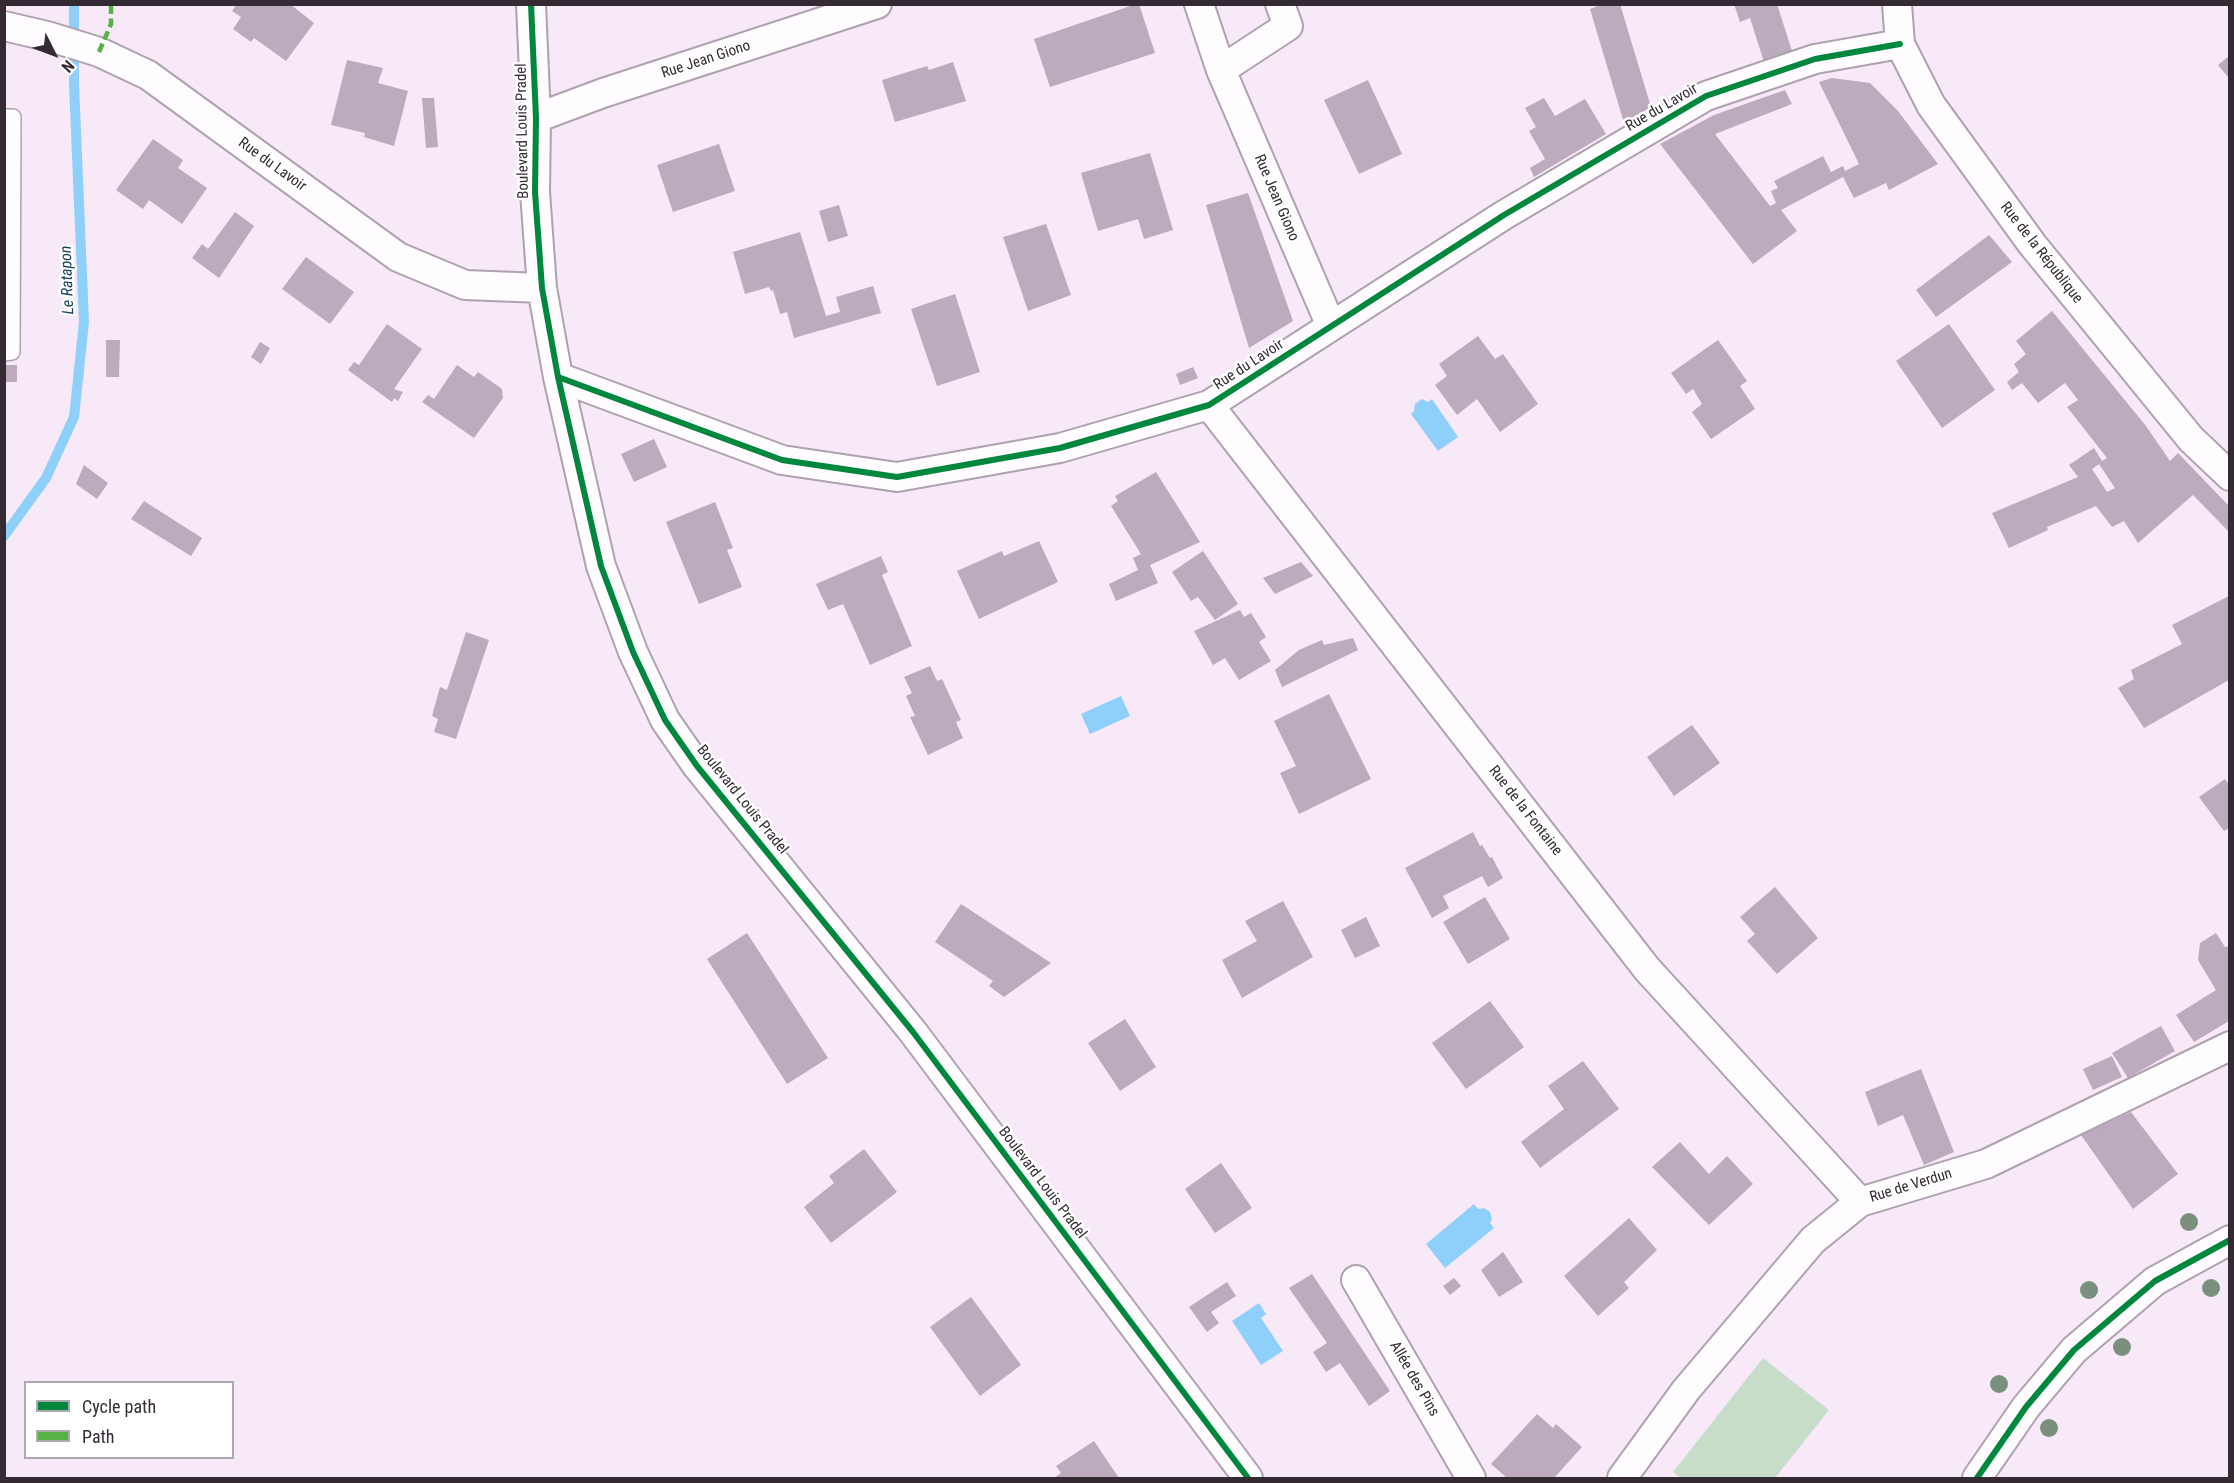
<!DOCTYPE html>
<html>
<head>
<meta charset="utf-8">
<style>
  body { margin:0 }
  #map { position:relative; width:2234px; height:1483px; overflow:hidden; background:#f7e9f8; font-family:"Roboto Condensed",sans-serif }
  canvas { display:block }
  .frame { position:absolute; inset:0; border:6px solid #332a34; pointer-events:none }
  .legend { position:absolute; left:24px; top:1381px; width:210px; height:78px; box-sizing:border-box; background:#fff; border:2px solid #adaaae; margin:0; padding:8px 10px; list-style:none; font-size:18px; color:#332a34 }
  .legend li { display:flex; align-items:center; gap:12px; height:30px }
  .legend b { width:30px; border:2px solid #adaaae }
  .north { position:absolute; left:24px; top:24px; width:60px; height:60px; -webkit-text-stroke:4px #fff; paint-order:stroke; rotate:132deg; font-size:16px; font-weight:700; line-height:24px; text-align:center; color:#332a34 }
  .north::after { content:''; display:block; margin:auto; width:21px; height:27px; background:#332a34; clip-path:polygon(50% 0,100% 100%,50% 72%,0 100%) }
</style>
</head>
<body>
<div id="map">
<canvas width="2234" height="1483"></canvas>
<div class="frame"></div>
<ul class="legend">
<li><b style="height:8px;background:#00873e"></b>Cycle path</li>
<li><b style="height:8px;background:#56b246"></b>Path</li>
</ul>
<div class="north">N</div>
</div>
<script>
const g = document.querySelector('canvas').getContext('2d');
g.lineJoin = 'round';
function paint(path, color) {
  g.fillStyle = color;
  g.fill(path, 'evenodd');
}
function poly(rows) {
  const path = new Path2D();
  for (const r of rows) {
    path.moveTo(r[0], r[1]);
    for (let i = 2; i < r.length; i += 2) path.lineTo(r[i], r[i + 1]);
  }
  return path;
}
function stroke(path, color, width, dash) {
  g.strokeStyle = color;
  g.lineWidth = width;
  g.lineCap = dash ? 'butt' : 'round';
  g.setLineDash(dash || []);
  g.stroke(path);
}
function write(font, color, halo, rows, align = 'center') {
  g.font = font + ' "Roboto Condensed",sans-serif';
  g.lineWidth = 5;
  g.setLineDash([]);
  g.textBaseline = 'middle';
  g.strokeStyle = halo;
  g.fillStyle = color;
  for (const [text, x, y, turn = 0] of rows) {
    g.save();
    g.translate(x, y);
    g.rotate((+turn || 0) * Math.PI / 180);
    g.textAlign = isNaN(turn) ? turn : align;
    if (halo) g.strokeText(text, 0, 0);
    g.fillText(text, 0, 0);
    g.restore();
  }
}
paint(poly([
  [1763,1358,1829,1410,1775,1478,1681,1478,1673,1472]
]), '#c8ddc9');
paint(poly([
  [1422,399,1428,402,1432,399,1458,437,1438,451,1411,414,1414,411,1415,404],
  [1121,696,1130,716,1090,734,1081,714],
  [1474,1204,1478,1209,1484,1208,1490,1212,1492,1219,1490,1223,1494,1228,1445,1268,1426,1244],
  [1259,1303,1266,1314,1261,1318,1283,1351,1261,1365,1232,1321]
]), '#8ed0f9');
stroke(poly([
  [4,536,46,478,74,417,84,322,74,84,74,4]
]), '#8ed0f9', 10);
paint(poly([
  [237,4,290,4,314,23,286,61,254,38,251,42,233,29,241,17,232,11],
  [1136,4,1139,4,1155,53,1050,87,1034,39],
  [1603,4,1620,4,1651,107,1624,123,1590,9],
  [1734,4,1777,4,1792,51,1764,62,1750,18,1740,22],
  [2229,56,2229,78,2218,65],
  [347,60,383,68,378,83,408,91,394,146,364,137,365,133,331,125],
  [953,62,966,101,895,122,882,80,927,66,929,70],
  [1832,78,1870,83,1898,111,1938,164,1889,190,1886,183,1854,198,1843,177,1781,210,1797,231,1753,264,1660,144,1714,115,1785,90,1792,104,1715,134,1770,206,1776,203,1771,191,1778,188,1774,181,1823,156,1831,172,1843,166,1845,171,1859,164,1819,82],
  [1368,80,1402,154,1359,174,1324,100],
  [422,98,434,98,438,147,426,148],
  [1544,98,1555,116,1585,99,1606,134,1534,177,1530,168,1545,159,1529,131,1536,127,1525,108],
  [153,139,183,160,178,168,207,188,182,224,149,200,143,209,116,190],
  [719,144,735,191,673,212,657,165],
  [1150,153,1173,230,1144,239,1138,219,1098,231,1081,173],
  [1248,193,1293,321,1249,348,1206,205],
  [839,205,848,236,828,242,819,211],
  [235,212,254,226,219,278,192,258,202,244,208,249],
  [1046,224,1071,295,1028,311,1003,237],
  [800,232,826,316,840,312,836,297,873,286,881,313,794,338,787,312,780,314,773,290,771,291,769,287,745,294,733,252],
  [1989,235,2012,262,1936,317,1916,290],
  [306,257,354,292,330,324,282,289],
  [955,294,980,372,937,386,911,309],
  [2052,311,2146,426,2170,461,2178,453,2229,506,2229,532,2193,495,2138,543,2124,521,2112,527,2096,506,2047,527,2048,530,2009,548,1992,513,2078,477,2069,465,2094,448,2102,461,2107,458,2067,407,2078,400,2065,383,2038,403,2022,383,2012,390,2007,382,2019,372,2014,364,2026,354,2016,341],
  [2099,464,2115,488,2107,492,2092,469],
  [387,324,422,349,394,389,403,392,398,401,394,398,392,402,348,370,354,362,359,365],
  [1949,324,1995,390,1942,428,1896,361],
  [1478,336,1495,359,1503,354,1538,404,1500,432,1477,399,1457,415,1435,385,1447,376,1439,364],
  [106,340,120,340,119,377,106,377],
  [1718,340,1747,381,1740,386,1755,409,1711,439,1692,412,1702,404,1693,389,1686,394,1671,373],
  [260,342,270,348,261,364,251,357],
  [5,365,17,365,17,382,5,382],
  [457,365,474,377,478,372,502,389,503,398,474,438,422,402,428,395,434,399],
  [1193,367,1198,378,1180,385,1176,374],
  [654,439,667,467,634,482,621,454],
  [84,465,108,483,97,499,76,484],
  [1156,472,1200,542,1150,565,1158,583,1116,601,1109,584,1138,570,1133,558,1141,554,1111,506,1118,501,1115,496],
  [144,501,202,538,191,556,131,519],
  [715,502,733,548,727,550,742,587,699,604,666,522],
  [1039,541,1058,582,979,619,957,571,1002,551,1004,556],
  [1203,551,1238,604,1215,620,1198,597,1191,601,1172,572],
  [881,556,888,572,882,575,912,646,870,665,843,604,828,610,816,584],
  [1301,562,1313,576,1275,594,1263,578],
  [2229,596,2229,680,2144,728,2118,688,2134,679,2131,670,2182,644,2172,625],
  [1240,610,1244,617,1251,613,1266,637,1259,642,1271,661,1239,680,1225,658,1213,665,1194,631],
  [466,632,489,640,456,739,434,732,438,719,432,716,440,687,447,690],
  [1353,638,1358,650,1282,687,1275,670,1299,650,1322,640,1324,645],
  [930,666,937,681,942,679,961,720,956,722,963,738,928,755,910,717,915,716,906,696,912,693,904,677],
  [1329,694,1371,779,1299,814,1280,773,1296,766,1274,721],
  [1692,725,1720,763,1674,796,1647,757],
  [2225,779,2229,784,2229,828,2224,831,2199,797],
  [1473,832,1480,846,1482,845,1490,858,1492,857,1503,878,1488,887,1482,876,1443,896,1449,908,1432,918,1405,868],
  [1775,887,1818,938,1777,974,1747,941,1755,934,1740,917],
  [1485,897,1510,939,1468,964,1443,922],
  [1283,901,1313,957,1242,998,1222,960,1257,941,1245,921],
  [961,904,1051,963,1004,997,989,986,993,981,935,942],
  [1366,917,1380,946,1355,958,1341,930],
  [747,933,828,1058,787,1084,707,959],
  [2216,933,2225,947,2229,946,2229,1021,2194,1042,2176,1015,2216,990,2198,960,2200,943],
  [1490,1001,1524,1047,1466,1089,1432,1043],
  [1125,1019,1156,1067,1120,1091,1088,1043],
  [2161,1026,2175,1051,2128,1078,2112,1053],
  [2112,1056,2122,1077,2093,1090,2083,1069],
  [1583,1061,1619,1109,1540,1168,1521,1142,1564,1109,1548,1086],
  [1921,1069,1954,1152,1924,1165,1903,1115,1878,1126,1865,1092],
  [2131,1112,2178,1174,2133,1209,2081,1135],
  [1680,1142,1709,1174,1727,1156,1753,1184,1709,1225,1652,1167],
  [864,1149,897,1192,831,1243,804,1207,834,1183,829,1176],
  [1221,1163,1252,1208,1215,1233,1185,1189],
  [1629,1218,1657,1250,1624,1282,1629,1288,1598,1316,1564,1276],
  [1503,1252,1523,1282,1499,1297,1481,1270],
  [1312,1274,1390,1391,1369,1406,1340,1363,1326,1372,1313,1352,1327,1343,1289,1288],
  [1454,1278,1461,1286,1450,1295,1443,1286],
  [1227,1282,1236,1296,1211,1312,1219,1323,1207,1332,1189,1307],
  [971,1297,1021,1365,980,1396,930,1327],
  [1537,1414,1553,1428,1556,1424,1582,1447,1554,1478,1507,1478,1491,1464],
  [1094,1441,1119,1478,1054,1478,1061,1473,1056,1466]
]), '#bcaabd');
const service = poly([
  [4,117,13,117,12,352,4,353]
]);
const minor = poly([
  [531,4,536,118,535,192,542,288,558,377,601,566,633,652,665,720,697,766,913,1032,1248,1478],
  [1199,4,1221,70,1331,326],
  [1897,4,1900,44,1931,105,2032,244,2191,439,2230,476],
  [4,26,47,36,99,52,148,75,398,257,465,285,542,288],
  [1221,70,1288,26,1280,4],
  [536,118,603,93,877,4],
  [558,377,782,460,897,477,1060,448,1209,405,1504,215,1706,96,1815,59,1900,44],
  [1209,405,1647,969,1860,1202],
  [1356,1280,1471,1478],
  [1622,1478,1686,1390,1813,1240,1860,1202,1986,1164,2230,1046],
  [1977,1478,2026,1407,2074,1350,2155,1281,2230,1240]
]);
stroke(service, '#ada2ad', 18);
stroke(minor, '#ada2ad', 32);
stroke(service, '#fefcfe', 15);
stroke(minor, '#fefcfe', 28);
stroke(poly([
  [99,52,111,24,111,4]
]), '#56b246', 4.5, [9, 4.5]);
stroke(poly([
  [531,4,536,118,535,192,542,288,558,377,601,566,633,652,665,720,697,766,913,1032,1248,1478],
  [558,377,782,460,897,477,1060,448,1209,405,1504,215,1706,96,1815,59,1900,44],
  [1977,1478,2026,1407,2074,1350,2155,1281,2230,1240]
]), '#00873e', 6);
g.fillStyle = '#7a8f7e';
for (const [x, y] of [
  [2189,1222],
  [2211,1288],
  [2089,1290],
  [2122,1347],
  [1999,1384],
  [2049,1428]
]) {
  g.beginPath();
  g.arc(x, y, 9, 0, 2 * Math.PI);
  g.fill();
}
write('15px', '#332a34', '#fff', [
  ["Rue Jean Giono",706,60,-18],
  ["Rue du Lavoir",1662,108,-30],
  ["Boulevard Louis Pradel",523,131,-91],
  ["Rue du Lavoir",272,165,36],
  ["Rue Jean Giono",1276,198,67],
  ["Rue de la République",2041,253,52],
  ["Rue du Lavoir",1249,365,-33],
  ["Boulevard Louis Pradel",742,800,51],
  ["Rue de la Fontaine",1525,811,52],
  ["Boulevard Louis Pradel",1042,1183,53],
  ["Rue de Verdun",1911,1186,-17],
  ["Allée des Pins",1414,1379,60]
]);
write('italic 16px', '#194459', '#fff', [
  ["Le Ratapon",68,280,-92]
]);
</script>
</body>
</html>
